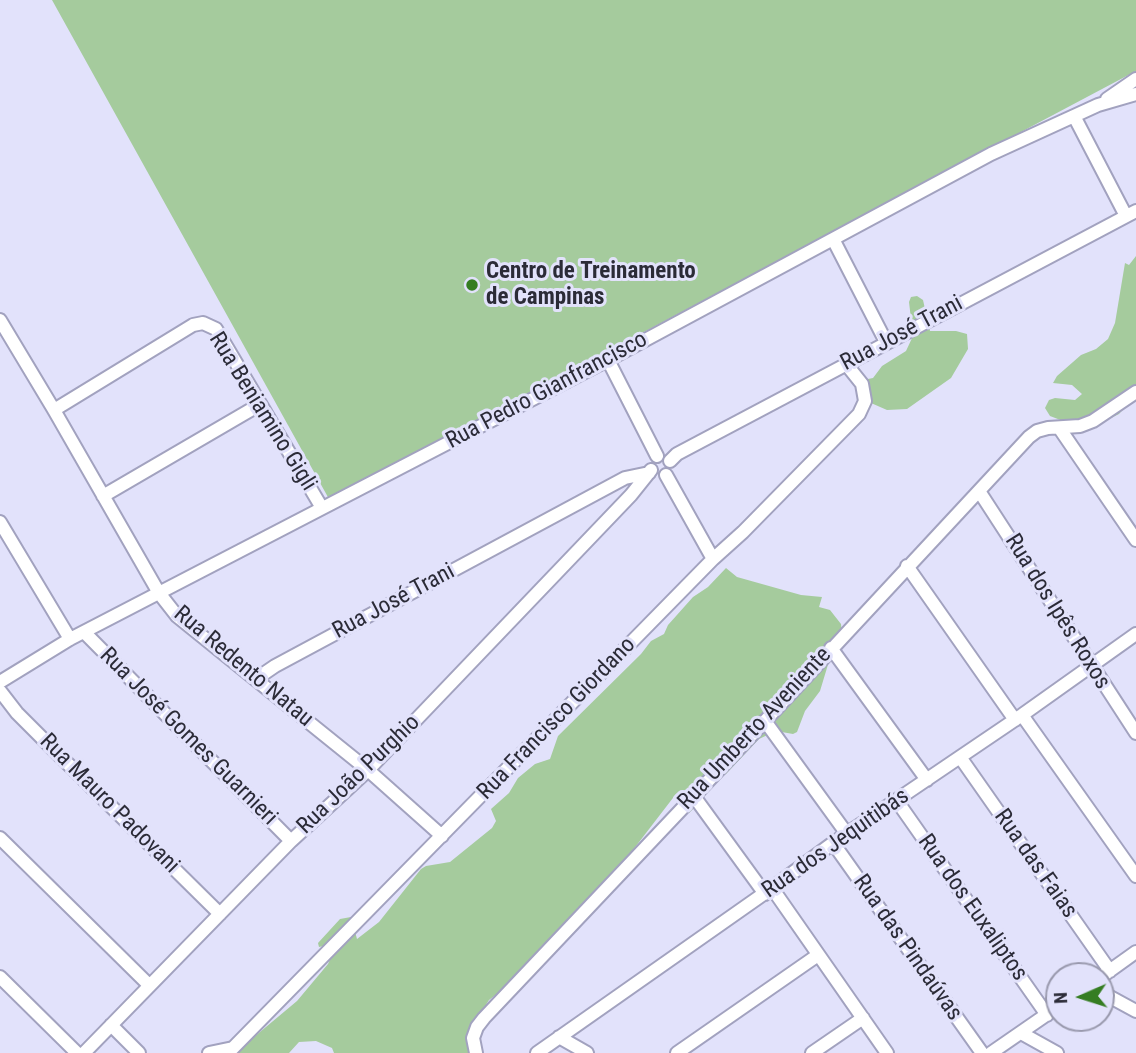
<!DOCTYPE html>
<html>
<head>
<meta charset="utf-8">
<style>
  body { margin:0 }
  #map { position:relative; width:1136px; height:1053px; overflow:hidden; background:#e2e2fb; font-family:"Roboto Condensed",sans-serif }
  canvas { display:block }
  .north { position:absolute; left:1045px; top:962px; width:70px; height:70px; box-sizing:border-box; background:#e2e2fb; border:2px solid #9999ad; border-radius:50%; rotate:267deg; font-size:19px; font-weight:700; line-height:28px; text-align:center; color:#2b2b37 }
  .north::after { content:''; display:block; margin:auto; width:24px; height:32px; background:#357d22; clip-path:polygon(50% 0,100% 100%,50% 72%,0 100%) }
</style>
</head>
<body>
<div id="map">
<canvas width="1136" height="1053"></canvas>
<div class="north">N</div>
</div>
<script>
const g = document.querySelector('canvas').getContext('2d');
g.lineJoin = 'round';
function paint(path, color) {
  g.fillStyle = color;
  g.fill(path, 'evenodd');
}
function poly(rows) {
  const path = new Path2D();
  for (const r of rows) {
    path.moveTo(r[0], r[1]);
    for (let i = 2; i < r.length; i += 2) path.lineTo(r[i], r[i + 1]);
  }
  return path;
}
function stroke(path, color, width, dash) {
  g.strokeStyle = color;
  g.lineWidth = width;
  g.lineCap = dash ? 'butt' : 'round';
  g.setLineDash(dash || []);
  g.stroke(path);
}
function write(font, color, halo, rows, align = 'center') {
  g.font = font + ' "Roboto Condensed",sans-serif';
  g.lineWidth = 6;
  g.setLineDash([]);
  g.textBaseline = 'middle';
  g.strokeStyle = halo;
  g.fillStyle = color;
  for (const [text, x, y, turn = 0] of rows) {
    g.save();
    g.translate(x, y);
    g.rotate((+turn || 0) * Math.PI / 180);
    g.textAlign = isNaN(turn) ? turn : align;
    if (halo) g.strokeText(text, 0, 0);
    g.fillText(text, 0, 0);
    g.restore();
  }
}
paint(poly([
  [52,0,1136,0,1136,71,329,499],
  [1136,256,1136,395,1119,414,1105,421,1063,421,1050,416,1045,408,1049,400,1055,398,1075,400,1082,394,1072,385,1053,383,1057,376,1081,355,1096,349,1108,339,1115,323,1125,263,1129,265],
  [917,296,923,300,930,331,956,331,967,334,968,349,951,378,907,409,887,410,871,403,861,391,868,379,873,378,882,366,906,351,913,336,909,302,911,297],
  [726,568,737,577,801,595,822,597,819,607,830,610,841,624,842,637,833,648,820,691,805,711,797,732,793,734,776,731,759,739,726,774,701,789,696,806,689,813,682,813,682,797,679,793,676,794,626,859,538,962,489,1000,475,1022,468,1053,334,1053,332,1048,316,1041,299,1042,289,1053,232,1053,248,1042,297,1001,328,964,337,943,319,947,318,943,340,919,351,917,357,939,379,922,421,869,426,866,450,862,492,828,496,821,491,809,509,793,518,778,535,764,550,759,558,736,641,654,651,641,664,634,668,625,693,597,708,587]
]), '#a5cb9d');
const minor = poly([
  [1107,99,1136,79],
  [1074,116,1126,216],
  [833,239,886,342],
  [0,320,54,410,159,593,177,616,368,770,442,836],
  [608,360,657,456],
  [54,410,193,325,203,323,216,329,322,508],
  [1060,429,1136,540],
  [670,461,677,454,1136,211],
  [666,475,713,559],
  [979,491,1136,733],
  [103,496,259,405],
  [0,522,70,639],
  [907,566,1015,720],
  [84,632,291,841],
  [831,648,927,780],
  [256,679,275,666,625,478,649,473],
  [0,682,70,639,608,360,991,154,1098,105,1136,94],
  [0,691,17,713,62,758,220,914],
  [1022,715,1136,876],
  [765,721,847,834],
  [960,757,1110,971],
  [693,795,765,894],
  [897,801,1047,1015],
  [0,838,149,985],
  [833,843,982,1053],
  [772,888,887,1053],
  [0,977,77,1053],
  [1101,977,1136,952],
  [1101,992,1136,1011],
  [111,1025,139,1053],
  [1021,1033,1057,1053],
  [559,1037,587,1053],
  [84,1053,291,841,368,770,631,495,651,470],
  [209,1053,233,1048,713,559,743,532,859,414,865,401,862,384,846,364],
  [476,1053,473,1038,477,1027,484,1018,765,721,1029,437,1037,431,1048,428,1080,426,1093,421,1136,392],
  [537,1053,772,888,833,843,1022,715,1136,634],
  [677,1053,818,955],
  [812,1053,863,1018],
  [991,1053,1059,1006]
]);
stroke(minor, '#a2a2bf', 16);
stroke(minor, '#fff', 12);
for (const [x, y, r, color] of [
  [472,285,7,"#357d22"]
]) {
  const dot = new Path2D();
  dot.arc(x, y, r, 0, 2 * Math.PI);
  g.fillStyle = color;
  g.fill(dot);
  stroke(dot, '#e2e2fb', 2.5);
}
write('bold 23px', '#2b2b37', '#e2e2fb', [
  ["Centro de Treinamento",486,272],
  ["de Campinas",486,298]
], 'left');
write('23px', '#2b2b37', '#e2e2fb', [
  ["Rua José Trani",902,334,-28],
  ["Rua Pedro Gianfrancisco",547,391,-28],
  ["Rua Beniamino Gigli",262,412,58],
  ["Rua José Trani",394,602,-28],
  ["Rua dos Ipês Roxos",1057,612,58],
  ["Rua Redento Natau",243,667,40],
  ["Rua Francisco Giordano",557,719,-46],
  ["Rua Umberto Aveniente",755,729,-47],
  ["Rua José Gomes Guarnieri",188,737,45],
  ["Rua João Purghio",359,775,-44],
  ["Rua Mauro Padovani",109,804,45],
  ["Rua dos Jequitibás",836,844,-35],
  ["Rua das Faias",1035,864,55],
  ["Rua dos Euxaliptos",972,908,55],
  ["Rua das Pindaúvas",907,948,55]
]);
</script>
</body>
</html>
